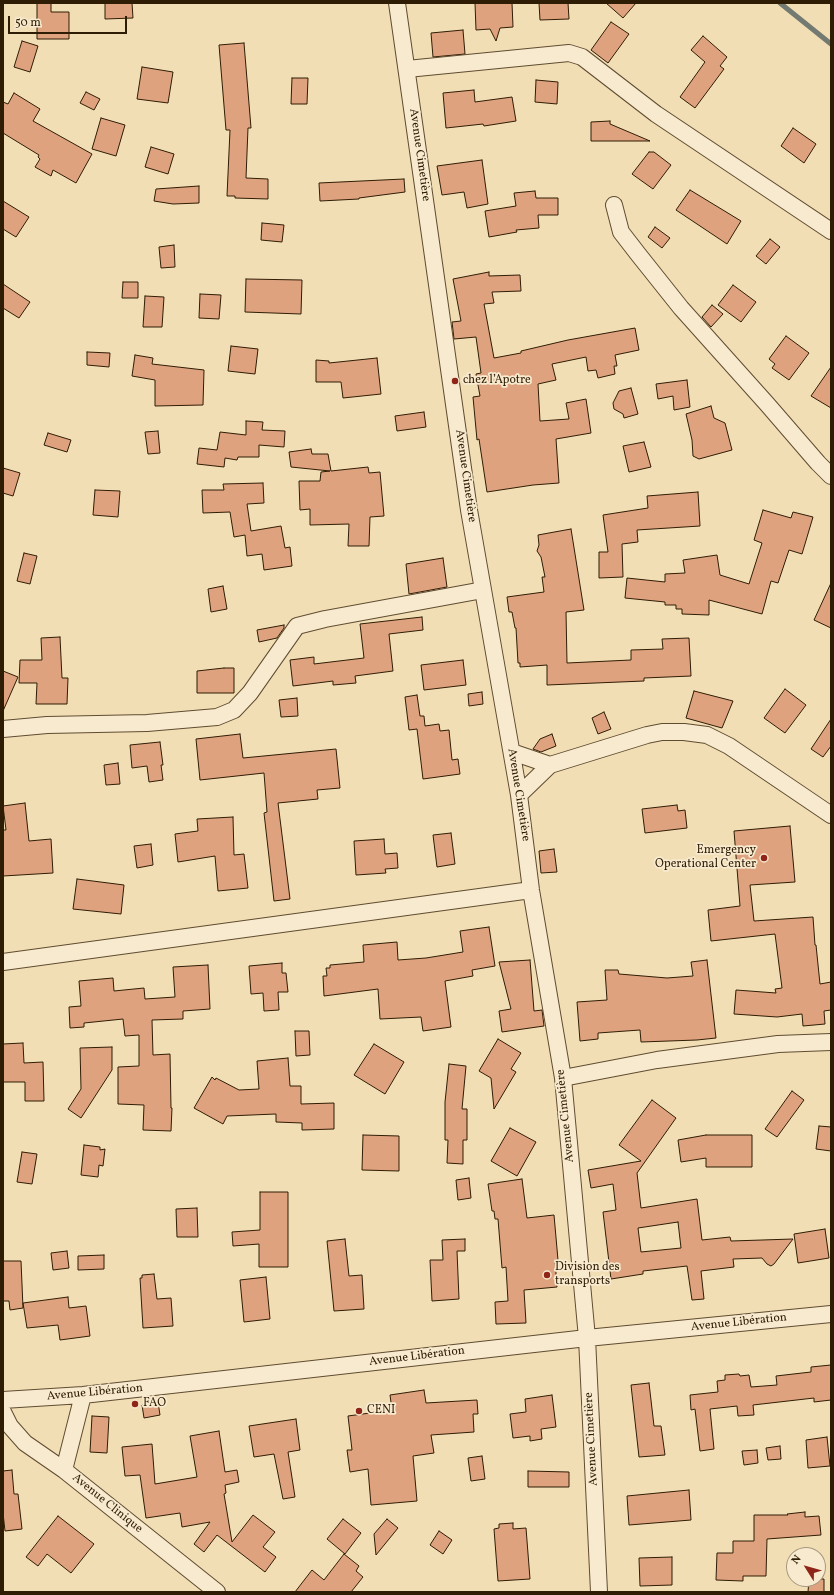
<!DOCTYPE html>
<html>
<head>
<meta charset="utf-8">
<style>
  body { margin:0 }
  #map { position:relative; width:834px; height:1595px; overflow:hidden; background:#f2deb5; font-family:Vollkorn,serif }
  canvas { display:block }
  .frame { position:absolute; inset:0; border:4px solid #2f1c04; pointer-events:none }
  .north { position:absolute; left:786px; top:1547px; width:40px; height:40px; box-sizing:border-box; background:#f7eacf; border:1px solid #a7987e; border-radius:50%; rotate:307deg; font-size:11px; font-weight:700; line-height:16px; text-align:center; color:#2f1c04 }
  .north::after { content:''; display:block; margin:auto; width:14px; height:18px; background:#8f2418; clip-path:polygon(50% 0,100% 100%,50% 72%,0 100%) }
  .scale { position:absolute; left:8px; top:16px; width:119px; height:18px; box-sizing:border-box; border:2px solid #2f1c04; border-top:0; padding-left:5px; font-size:12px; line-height:14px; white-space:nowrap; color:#2f1c04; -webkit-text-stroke:3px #f7eacf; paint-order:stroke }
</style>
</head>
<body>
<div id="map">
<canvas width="834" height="1595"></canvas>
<div class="frame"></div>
<div class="north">N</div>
<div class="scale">50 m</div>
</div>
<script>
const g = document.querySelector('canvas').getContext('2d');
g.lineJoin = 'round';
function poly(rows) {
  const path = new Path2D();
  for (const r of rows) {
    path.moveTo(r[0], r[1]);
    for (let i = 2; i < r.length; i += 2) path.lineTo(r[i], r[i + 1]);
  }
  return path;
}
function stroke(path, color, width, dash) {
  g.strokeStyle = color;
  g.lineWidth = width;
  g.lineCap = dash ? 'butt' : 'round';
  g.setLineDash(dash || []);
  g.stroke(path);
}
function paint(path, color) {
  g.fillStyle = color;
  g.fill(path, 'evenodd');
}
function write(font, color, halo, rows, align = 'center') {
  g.font = font + ' Vollkorn,serif';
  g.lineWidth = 3.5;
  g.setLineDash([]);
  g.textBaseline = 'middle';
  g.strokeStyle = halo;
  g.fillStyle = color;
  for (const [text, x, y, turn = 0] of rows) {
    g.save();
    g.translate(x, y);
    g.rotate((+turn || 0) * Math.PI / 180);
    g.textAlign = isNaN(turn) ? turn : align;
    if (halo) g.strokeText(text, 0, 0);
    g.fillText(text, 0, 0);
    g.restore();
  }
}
stroke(poly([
  [780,3,831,44]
]), '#737a71', 5);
const building = poly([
  [37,3,51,3,51,12,69,12,69,39,37,39,37,3],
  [105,3,132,3,133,18,105,19,105,3],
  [475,3,512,3,513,27,500,28,496,41,490,29,476,30,475,3],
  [539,3,568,3,569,19,540,20,539,3],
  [606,3,636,3,623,18,606,3],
  [611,22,629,34,608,63,591,50,611,22],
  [463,30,465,54,433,57,431,33,463,30],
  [703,36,727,57,720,66,724,69,695,108,680,97,705,62,691,50,703,36],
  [22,41,38,46,30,72,14,67,22,41],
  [244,43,251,128,248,128,246,178,268,179,268,199,235,198,235,196,227,196,230,130,226,130,219,45,244,43],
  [142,67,173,72,168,103,137,99,142,67],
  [292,78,308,78,307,104,291,104,292,78],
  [536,80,558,82,557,104,535,102,536,80],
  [474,90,475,102,512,97,516,121,484,126,483,124,446,128,443,93,474,90],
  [86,92,100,99,94,110,80,103,86,92],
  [14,93,40,109,33,121,92,154,76,183,53,170,51,176,35,167,40,159,38,157,39,155,3,133,3,102,8,104,14,93],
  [101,118,125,125,116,156,92,149,101,118],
  [610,121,610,124,650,141,591,141,591,122,610,121],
  [793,128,816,144,804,163,781,146,793,128],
  [151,147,174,154,168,174,145,167,151,147],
  [649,152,654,152,671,165,653,189,632,174,649,152],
  [482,160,488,204,467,208,464,192,442,195,437,166,482,160],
  [404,179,405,192,359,198,359,199,320,201,319,183,404,179],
  [199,186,199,203,173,204,154,201,156,189,199,186],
  [690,190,741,221,727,244,676,210,690,190],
  [535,191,536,198,558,198,558,215,538,215,539,228,516,230,517,232,489,237,485,211,516,206,514,193,535,191],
  [3,201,29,217,16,237,3,229,3,201],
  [262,223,284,225,282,242,261,240,262,223],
  [655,227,670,238,662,248,648,237,655,227],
  [770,239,780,247,766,264,756,256,770,239],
  [174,245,175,267,161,268,159,247,174,245],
  [489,272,489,276,520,275,521,291,492,292,494,303,484,304,494,358,521,353,521,351,568,340,635,328,639,350,615,355,617,366,614,366,615,374,598,378,596,370,588,371,586,357,552,364,556,380,538,384,540,421,569,419,566,403,586,399,591,433,556,439,559,483,533,485,487,492,479,439,477,440,473,397,480,396,476,374,481,373,476,337,454,339,452,322,461,321,453,279,489,272],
  [246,279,302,280,301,314,245,312,246,279],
  [123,282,138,282,138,298,122,298,123,282],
  [3,284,30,302,19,318,3,308,3,284],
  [733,285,756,302,741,322,718,305,733,285],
  [200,294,221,295,219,319,199,318,200,294],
  [145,296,164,297,162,327,143,327,145,296],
  [712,305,723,314,711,327,702,317,712,305],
  [786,336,809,353,789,380,772,368,775,364,769,359,786,336],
  [231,346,258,349,255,374,228,371,231,346],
  [87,352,110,353,109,367,87,365,87,352],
  [135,355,153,358,152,364,204,370,203,405,155,406,155,380,132,376,135,355],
  [377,358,381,394,343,398,341,382,316,382,316,360,329,361,329,363,377,358],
  [831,367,831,408,811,396,831,367],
  [687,380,690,407,674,410,673,396,658,399,656,384,687,380],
  [631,388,638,414,624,418,623,414,614,409,613,403,619,391,631,388],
  [711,406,714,418,725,423,732,450,699,459,693,456,692,440,686,414,711,406],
  [424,412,426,427,397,431,395,416,424,412],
  [246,421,263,422,262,430,285,431,284,447,259,445,259,457,238,457,237,460,225,458,224,467,197,464,199,448,217,450,220,432,246,435,246,421],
  [158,431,160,453,148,454,145,432,158,431],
  [48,433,71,440,67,452,44,445,48,433],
  [644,442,651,467,629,472,623,446,644,442],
  [311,449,312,454,328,454,331,471,368,467,369,473,380,472,384,516,370,517,369,546,348,546,349,524,310,525,310,509,300,510,299,481,320,481,321,472,330,471,291,467,289,452,311,449],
  [3,468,20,473,13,496,3,493,3,468],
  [263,483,264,503,247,504,251,531,281,526,285,548,290,547,292,566,264,570,262,554,247,556,245,535,234,537,230,512,203,513,202,490,224,490,223,484,263,483],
  [95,490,120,491,118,517,93,515,95,490],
  [698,492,700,526,637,530,638,542,622,544,623,577,599,578,599,552,608,552,603,515,648,508,647,496,698,492],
  [763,510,791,518,793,512,813,517,802,554,789,550,778,583,771,581,762,614,709,600,709,615,682,614,682,609,676,609,676,605,665,605,665,602,625,598,627,578,665,582,665,574,685,573,683,560,717,555,720,575,749,584,762,543,754,540,763,510],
  [571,529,584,610,566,612,567,663,631,660,631,650,663,649,662,639,689,638,691,676,644,678,644,681,547,685,547,665,520,667,520,663,518,663,516,628,515,628,512,612,509,612,507,597,544,592,542,577,545,577,541,557,537,551,539,545,538,535,571,529],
  [24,553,37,556,30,584,17,581,24,553],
  [443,558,447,587,409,594,406,564,443,558],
  [831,583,831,628,814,620,831,583],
  [223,586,227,609,211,612,208,589,223,586],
  [422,617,423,630,389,634,393,671,355,676,356,683,333,685,333,681,293,686,290,660,314,657,314,664,364,658,360,624,422,617],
  [284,625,284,628,277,638,259,642,257,630,284,625],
  [60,637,62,678,68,678,67,704,36,704,37,683,19,683,20,660,42,660,41,638,60,637],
  [463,660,466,685,424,690,421,665,463,660],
  [224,668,234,668,234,693,197,693,197,671,224,668],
  [3,671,18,677,3,711,3,671],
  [785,689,806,705,785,733,764,718,785,689],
  [694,691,733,701,722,728,686,718,694,691],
  [482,692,483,704,469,706,468,694,482,692],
  [417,695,420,716,424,716,425,726,439,724,440,731,449,730,452,760,458,759,460,774,423,779,417,729,409,730,405,697,417,695],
  [297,698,298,716,281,717,279,700,297,698],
  [604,712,611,729,598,734,592,718,604,712],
  [831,719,831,746,823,757,811,749,831,719],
  [240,734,243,758,336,749,340,788,317,790,318,799,278,803,290,899,274,901,264,813,267,812,264,773,200,780,196,739,240,734],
  [552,734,556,746,541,752,533,749,540,739,552,734],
  [160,742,163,765,161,765,163,780,149,782,147,766,132,768,130,745,160,742],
  [118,763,120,784,106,785,104,765,118,763],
  [25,803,29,841,51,839,53,873,3,876,3,830,6,830,3,806,25,803],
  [677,805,678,811,685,810,687,828,645,833,642,809,677,805],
  [233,817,234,855,244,854,248,888,218,891,215,856,178,862,175,834,198,831,197,819,233,817],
  [790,826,795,882,750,885,754,921,813,917,815,945,816,945,820,984,831,982,831,1010,824,1011,825,1024,803,1026,802,1014,777,1017,734,1014,736,990,776,993,775,989,782,988,775,934,711,941,708,910,740,906,734,831,790,826],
  [451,833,455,864,437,867,433,835,451,833],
  [384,839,385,854,397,853,398,868,385,869,386,873,356,875,354,841,384,839],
  [151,844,153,865,137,868,134,846,151,844],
  [554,849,557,872,541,873,539,851,554,849],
  [77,879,124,885,121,914,73,909,77,879],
  [489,927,495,966,472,970,473,976,445,981,451,1027,423,1031,421,1017,380,1019,378,989,324,996,323,976,327,976,326,968,330,968,330,965,364,962,363,945,397,942,398,960,426,958,463,952,460,931,489,927],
  [530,960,534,1011,542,1010,544,1026,502,1032,499,1011,511,1009,499,962,530,960],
  [707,960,716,1038,697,1040,641,1042,640,1030,598,1033,598,1039,580,1041,577,1002,607,1000,605,970,618,970,619,974,667,978,693,976,691,962,707,960],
  [282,963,282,973,286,973,288,992,278,992,279,1010,264,1011,263,993,251,994,249,966,282,963],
  [208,965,210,1009,183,1011,183,1019,152,1020,153,1055,170,1054,171,1108,172,1108,171,1131,143,1130,144,1105,118,1104,118,1067,139,1066,139,1035,125,1036,123,1019,84,1023,84,1027,70,1028,69,1007,81,1006,79,981,113,978,114,991,144,988,145,999,175,997,173,967,208,965],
  [295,1031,309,1031,310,1055,296,1056,295,1031],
  [498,1039,521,1053,511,1069,516,1072,494,1109,491,1078,479,1071,498,1039],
  [23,1043,24,1063,43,1062,44,1101,25,1101,25,1082,3,1082,3,1044,23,1043],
  [374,1044,404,1062,385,1094,354,1075,374,1044],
  [112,1047,112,1070,81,1118,68,1109,81,1089,80,1048,112,1047],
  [288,1058,290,1086,301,1086,301,1104,334,1103,334,1129,302,1130,302,1123,276,1122,276,1114,227,1116,223,1124,194,1108,212,1077,215,1080,216,1078,239,1090,259,1089,257,1061,288,1058],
  [449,1064,466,1066,462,1109,467,1109,467,1140,463,1140,463,1164,447,1163,448,1140,445,1140,445,1102,449,1064],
  [792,1091,804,1100,777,1137,765,1129,792,1091],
  [652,1100,676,1118,637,1173,641,1208,697,1199,702,1240,730,1237,731,1241,793,1239,774,1264,771,1266,767,1264,762,1258,733,1259,734,1267,701,1271,704,1299,692,1300,687,1266,643,1271,643,1274,611,1279,603,1212,616,1210,613,1184,591,1188,588,1170,641,1161,619,1145,652,1100],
  [678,1222,681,1248,641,1252,638,1228,678,1222],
  [819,1126,831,1127,831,1151,816,1149,819,1126],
  [510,1128,536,1142,517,1176,491,1161,510,1128],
  [363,1135,399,1136,399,1171,362,1170,363,1135],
  [706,1135,752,1135,752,1167,706,1167,706,1158,681,1162,678,1140,706,1135],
  [84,1145,100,1147,100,1150,105,1149,103,1166,99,1165,98,1177,81,1175,84,1145],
  [22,1152,37,1154,32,1184,17,1182,22,1152],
  [469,1178,471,1198,458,1200,456,1180,469,1178],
  [522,1179,527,1218,554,1215,558,1260,555,1260,557,1287,524,1290,526,1323,496,1324,495,1302,508,1301,506,1267,502,1268,498,1219,495,1219,494,1211,492,1211,488,1184,522,1179],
  [260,1192,288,1192,288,1267,259,1267,259,1244,233,1246,232,1232,260,1230,260,1192],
  [197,1208,198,1237,177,1237,176,1209,197,1208],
  [825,1229,829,1258,798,1263,794,1234,825,1229],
  [345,1239,349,1276,362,1275,364,1309,334,1311,327,1241,345,1239],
  [465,1239,465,1251,457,1251,459,1299,432,1301,430,1260,443,1260,442,1240,465,1239],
  [67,1251,69,1268,53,1270,51,1253,67,1251],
  [104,1255,104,1269,78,1270,78,1256,104,1255],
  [3,1261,21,1261,23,1308,10,1310,9,1301,3,1301,3,1261],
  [154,1274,157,1299,171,1298,173,1326,143,1328,140,1278,142,1278,142,1275,154,1274],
  [266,1277,270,1319,244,1322,240,1280,266,1277],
  [68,1297,69,1308,86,1306,90,1336,60,1340,58,1325,27,1328,23,1303,68,1297],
  [831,1365,831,1400,814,1402,814,1398,753,1405,754,1415,738,1416,737,1406,710,1409,714,1449,700,1451,695,1409,691,1410,690,1395,718,1392,717,1381,725,1380,725,1375,739,1374,740,1376,749,1375,751,1387,777,1385,776,1376,811,1372,811,1367,831,1365],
  [649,1383,654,1426,661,1426,665,1455,639,1457,631,1385,649,1383],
  [424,1390,426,1403,477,1400,478,1414,473,1414,474,1432,431,1435,434,1453,413,1456,417,1501,371,1505,368,1469,350,1472,347,1450,352,1450,348,1416,392,1410,390,1395,424,1390],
  [552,1395,556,1427,541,1429,542,1439,530,1441,530,1436,513,1438,510,1414,526,1412,525,1399,552,1395],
  [158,1402,160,1415,144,1418,142,1405,158,1402],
  [92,1416,109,1417,107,1453,90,1452,92,1416],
  [296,1419,300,1450,288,1452,295,1497,283,1499,274,1454,254,1457,249,1426,296,1419],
  [219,1431,225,1472,237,1470,239,1482,225,1485,226,1493,224,1494,232,1542,253,1515,275,1532,263,1547,276,1557,265,1572,217,1535,204,1552,194,1544,210,1522,182,1527,180,1513,146,1518,140,1475,125,1476,122,1447,152,1444,155,1484,197,1477,190,1436,219,1431],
  [827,1437,830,1466,808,1468,806,1440,827,1437],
  [780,1446,781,1459,768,1460,766,1448,780,1446],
  [757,1450,758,1463,744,1465,742,1451,757,1450],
  [482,1456,485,1479,471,1481,468,1458,482,1456],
  [12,1470,14,1494,18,1494,22,1529,5,1531,3,1513,3,1471,12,1470],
  [528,1471,569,1472,569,1487,528,1487,528,1471],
  [689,1490,691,1520,629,1525,627,1496,689,1490],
  [805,1512,805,1517,819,1516,821,1535,767,1539,766,1576,743,1576,743,1581,716,1580,717,1553,733,1553,733,1541,754,1541,754,1515,788,1515,787,1514,805,1512],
  [58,1516,94,1544,71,1573,47,1554,38,1566,26,1557,58,1516],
  [343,1519,361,1533,345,1554,327,1539,343,1519],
  [387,1519,398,1528,376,1555,374,1534,387,1519],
  [513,1523,513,1529,526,1528,530,1579,498,1581,494,1529,499,1528,499,1524,513,1523],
  [439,1531,452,1540,443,1554,430,1545,439,1531],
  [344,1554,359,1566,356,1571,363,1577,351,1592,295,1592,312,1570,324,1580,344,1554],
  [672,1557,672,1585,640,1586,639,1558,672,1557],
  [809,1579,824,1579,824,1592,808,1592,809,1579]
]);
paint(building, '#dea27f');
stroke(building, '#2f1c04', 1);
const minor = poly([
  [397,3,469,510,519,795,531,890,563,1078,587,1338,599,1592],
  [407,69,569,53,582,57,656,114,831,231],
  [614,205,621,232,638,254,681,308,767,404,818,463,831,476],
  [3,729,47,725,147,723,217,717,234,710,250,693,297,626,325,619,483,590],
  [512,752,550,765],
  [519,795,550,765,647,735,662,732,684,732,707,735,729,746,831,815],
  [3,962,531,890],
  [563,1078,657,1060,778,1044,831,1042],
  [3,1400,83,1395,587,1338,831,1314],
  [3,1412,10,1426,25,1443,64,1470,217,1592],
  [64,1470,83,1395]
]);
stroke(minor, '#604c30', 18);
stroke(minor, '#f7eacf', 16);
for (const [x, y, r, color] of [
  [455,381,4,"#8f2418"],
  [764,858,4,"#8f2418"],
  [547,1275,4,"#8f2418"],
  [135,1404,4,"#8f2418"],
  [359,1411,4,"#8f2418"]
]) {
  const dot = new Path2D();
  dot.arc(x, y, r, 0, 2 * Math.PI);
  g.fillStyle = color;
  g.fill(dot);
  stroke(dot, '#f7eacf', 1.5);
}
write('12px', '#2f1c04', '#f7eacf', [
  ["Avenue Cimetière",419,155,82],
  ["Avenue Cimetière",465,476,82],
  ["Avenue Cimetière",518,795,81],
  ["Avenue Cimetière",566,1116,-96],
  ["Avenue Libération",739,1323,-6],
  ["Avenue Libération",417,1357,-7],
  ["Avenue Libération",95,1393,-5],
  ["Avenue Cimetière",592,1439,-93],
  ["Avenue Clinique",107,1504,39]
]);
write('12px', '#2f1c04', '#f7eacf', [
  ["chez l’Apotre",463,381],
  ["Emergency",756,851,"right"],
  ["Operational Center",756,865,"right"],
  ["Division des",555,1268],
  ["transports",555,1282],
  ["FAO",143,1404],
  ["CENI",367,1411]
], 'left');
</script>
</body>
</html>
